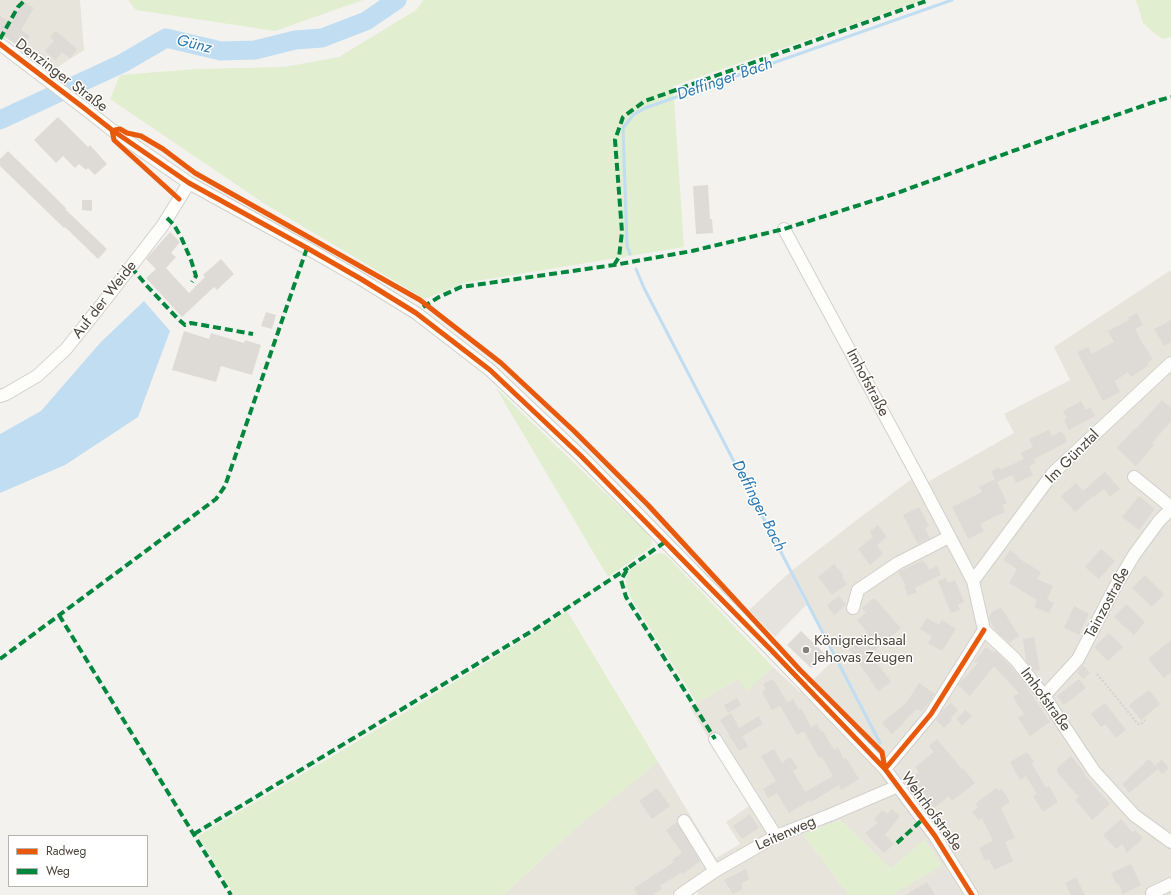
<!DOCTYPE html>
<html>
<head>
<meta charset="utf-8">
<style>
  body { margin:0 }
  #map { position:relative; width:1171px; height:895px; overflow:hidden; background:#f4f2ee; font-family:Jost,sans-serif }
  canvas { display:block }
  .legend { position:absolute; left:8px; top:835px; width:140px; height:52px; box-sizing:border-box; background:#fff; border:1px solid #b7b4b0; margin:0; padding:5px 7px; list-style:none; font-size:12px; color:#4b4439 }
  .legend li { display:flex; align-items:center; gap:8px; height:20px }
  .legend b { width:20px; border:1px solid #b7b4b0 }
</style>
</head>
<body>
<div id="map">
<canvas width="1171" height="895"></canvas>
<ul class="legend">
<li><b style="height:5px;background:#e8590c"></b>Radweg</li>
<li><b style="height:5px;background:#00873e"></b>Weg</li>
</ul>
</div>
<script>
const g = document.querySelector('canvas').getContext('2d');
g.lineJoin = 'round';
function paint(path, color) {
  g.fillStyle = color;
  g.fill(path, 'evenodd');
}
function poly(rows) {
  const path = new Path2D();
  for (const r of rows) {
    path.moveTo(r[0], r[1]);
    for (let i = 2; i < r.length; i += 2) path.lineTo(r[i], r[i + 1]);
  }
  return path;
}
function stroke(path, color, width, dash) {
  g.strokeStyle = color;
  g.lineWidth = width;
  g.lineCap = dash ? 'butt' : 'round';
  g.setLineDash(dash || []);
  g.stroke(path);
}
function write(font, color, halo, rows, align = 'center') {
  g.font = font + ' Jost,sans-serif';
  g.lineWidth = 3;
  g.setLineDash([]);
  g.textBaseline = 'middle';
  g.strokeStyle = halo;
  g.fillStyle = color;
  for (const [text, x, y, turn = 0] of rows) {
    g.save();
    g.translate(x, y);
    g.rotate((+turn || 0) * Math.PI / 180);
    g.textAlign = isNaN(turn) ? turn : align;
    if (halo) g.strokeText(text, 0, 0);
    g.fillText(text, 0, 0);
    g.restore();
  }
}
paint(poly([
  [0,0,80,0,84,50,53,70,0,33],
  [1171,270,1171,895,895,895,894,893,942,865,924,840,891,869,840,820,803,834,849,895,699,895,689,881,671,895,503,895,578,826,658,762,716,858,740,844,726,822,749,806,690,707,738,679,747,690,773,667,800,692,835,659,790,572,854,522,917,475,926,483,1014,433,1004,414,1070,380,1054,347]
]), '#e7e4dc');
paint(poly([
  [128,0,363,0,275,31,136,10],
  [424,0,923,0,673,86,684,247,464,283,425,299,265,204,110,99,120,75,196,69,284,67,339,57,416,10],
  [1136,0,1171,0,1171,37,1163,39,1154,33,1143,23],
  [496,388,646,532,651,539,652,543,650,548,608,577],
  [659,553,666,555,773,667,747,691,738,679,697,703,631,598,626,586,626,578,629,571,651,556],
  [567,611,658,762,578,826,503,895,234,895,198,836,348,747,525,639],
  [840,820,891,869,924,840,942,865,895,893,895,895,849,895,803,834]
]), '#e1eecf');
paint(poly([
  [790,572,806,605,775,637,749,610],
  [945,871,953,883,960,895,936,895,928,881]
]), '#e6e3df');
paint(poly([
  [144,301,170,331,138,417,65,465,0,493,0,434,41,411,100,343]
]), '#c0ddf1');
stroke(poly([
  [630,254,627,246,623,128,633,115,645,108,952,0],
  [636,269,644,288,880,743]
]), '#c0ddf1', 3);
stroke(poly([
  [0,120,123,63,166,38,221,51,255,50,295,40,322,38,366,21,397,0]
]), '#c0ddf1', 19);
paint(poly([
  [24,2,34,8,21,30,30,36,22,48,0,34,0,16,11,23],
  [56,31,77,49,70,58,62,52,55,60,45,51,54,41,50,37],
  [58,117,88,147,90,145,107,164,95,175,88,168,86,170,79,164,75,168,63,156,56,163,34,140],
  [8,151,67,209,65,209,107,249,98,259,65,227,64,228,0,166,0,159],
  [708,185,710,219,712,219,713,233,696,234,693,186],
  [82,200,92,200,92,211,82,210],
  [170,232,180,242,171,253,176,257,166,268,189,293,205,277,203,275,221,259,234,274,217,290,214,287,182,317,146,278,156,269,146,259],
  [266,312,276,315,272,329,261,326],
  [1137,313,1143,325,1135,329,1140,338,1139,338,1153,359,1147,363,1149,365,1131,377,1128,372,1115,381,1120,392,1103,401,1077,352,1088,347,1092,354,1114,342,1108,331,1129,320,1128,318],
  [1171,320,1171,342,1164,346,1154,329],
  [184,331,209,339,211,333,244,343,245,340,261,345,252,375,221,366,216,382,172,370],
  [1162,400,1171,408,1171,421,1152,443,1154,445,1136,466,1117,448,1135,428,1136,429],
  [1081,401,1086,410,1090,407,1095,416,1069,430,1064,420,1067,418,1063,411],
  [1049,430,1052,436,1062,431,1067,442,1034,459,1036,463,1029,466,1033,475,1016,483,1012,475,997,482,1007,503,1002,505,1005,512,980,524,984,531,968,539,952,507,982,492,979,487,995,479,991,471,999,467,1000,470,1024,459,1021,453,1033,447,1029,439],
  [1105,472,1120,489,1110,497,1104,489,1094,497,1093,496,1075,512,1061,496,1076,483,1083,491],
  [1139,496,1155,509,1139,530,1122,517],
  [919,507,929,526,925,528,930,538,918,544,903,515],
  [878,525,887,537,877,545,883,554,870,565,858,549,873,537,870,532],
  [1101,549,1115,561,1099,579,1085,567],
  [1010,550,1019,557,1018,558,1041,572,1037,579,1053,586,1047,599,1054,603,1049,613,1034,607,1037,600,1009,583,1017,569,1003,560],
  [923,560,924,563,926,563,929,570,937,566,941,575,915,588,917,592,908,596,904,586,906,586,898,572],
  [834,564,844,576,842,577,847,584,832,595,818,577],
  [1145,575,1164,594,1152,607,1132,588],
  [946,578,948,583,955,580,964,602,958,605,960,610,951,613,938,581],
  [839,596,846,605,834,615,827,605],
  [874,598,901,628,871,654,891,682,878,691,847,646,867,632,857,620,866,613,862,608],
  [1126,604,1145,622,1134,635,1114,617],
  [1074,606,1089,614,1079,635,1064,628],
  [1001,607,1019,636,1009,643,996,631,990,621,989,617,992,612],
  [927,618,939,625,942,620,956,629,942,651,928,643,932,636,920,629],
  [801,631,825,654,811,668,787,645],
  [1109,633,1123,647,1108,661,1094,647],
  [1034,637,1040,670,1034,671,1026,661,1023,639],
  [1171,640,1171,672,1164,678,1148,659],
  [986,647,994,653,995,651,1009,664,1022,680,1050,722,1030,736,1018,718,1024,714,1013,697,1019,693,994,666,970,696,958,685,979,662,973,663],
  [1083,665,1090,673,1083,679,1077,672],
  [773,679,787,702,772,710,762,692,766,689,763,684],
  [1079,679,1086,688,1064,705,1057,696],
  [919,683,935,694,922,712,917,709,903,722,904,723,892,734,882,723,907,702],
  [1149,690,1160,704,1141,720,1129,705],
  [737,698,741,705,728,713,724,705],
  [793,699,799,710,801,708,811,727,817,724,821,732,823,731,834,750,838,748,844,759,846,758,859,779,841,790,839,785,811,802,810,800,789,813,777,793,768,798,763,789,776,781,761,756,774,749,782,763,790,757,798,768,793,771,805,792,833,776,822,757,819,758,804,731,797,735,780,706],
  [951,703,958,710,951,718,952,720,944,728,936,720,941,712],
  [1105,703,1126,730,1116,738,1105,724,1101,727,1091,714],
  [965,710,972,716,962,726,957,719],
  [731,713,739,728,759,716,763,724,742,736,748,746,739,751,720,720],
  [937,739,962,769,963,768,975,783,952,801,949,796,934,808,926,797,927,797,911,778,919,772,915,767,934,752,929,746],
  [1027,752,1034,762,1032,764,1046,788,1049,786,1058,802,1043,812,1033,796,1037,794,1026,776,1020,780,1010,762],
  [1071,756,1085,773,1084,774,1110,804,1092,820,1075,800,1079,797,1057,772,1057,768],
  [1149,759,1158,769,1129,793,1122,784],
  [1162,760,1169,768,1162,774,1155,765],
  [657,788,670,806,652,819,639,801],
  [996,788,998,791,1002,789,1010,802,1001,808,1015,838,1005,842,1013,861,994,870,989,859,985,861,979,848,993,841,982,818,979,820,972,812,978,807,975,804],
  [891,809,900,816,885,835,894,844,884,853,865,833,878,823,874,820,882,810,888,814],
  [750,814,759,828,742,839,733,826],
  [1121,819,1133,833,1135,830,1143,838,1127,853,1122,844,1116,849,1103,835],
  [677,822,700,861,683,874,682,872,660,886,662,889,652,895,638,895,634,888,674,862,672,860,682,853,666,830],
  [1131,864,1141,885,1123,894,1118,883,1116,884,1111,873],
  [746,869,749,879,741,884,743,889,733,894,724,880],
  [1076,877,1085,895,1071,895,1065,883],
  [927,882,935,895,905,895]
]), '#dedbd6');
const minor = poly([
  [0,44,84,108,112,130,189,183,307,248,361,279,416,313,490,370,581,456,772,651,885,769,935,836,972,895],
  [784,229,917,475,973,581,984,630,1015,659,1044,696,1094,771,1134,815,1171,842],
  [0,396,6,394,37,376,66,349,102,304,163,225,189,183],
  [1134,477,1171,507],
  [973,581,1053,473,1171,363],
  [853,608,858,590,898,563,949,537],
  [1044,696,1078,659,1115,587,1134,555,1159,521,1171,509],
  [715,739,776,836],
  [885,769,931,714,984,630],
  [684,821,715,871],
  [1152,893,1171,884],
  [680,895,715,871,776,836,830,815,898,786]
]);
stroke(minor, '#d2d0cb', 14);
stroke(poly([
  [1097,674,1138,724,1141,724,1145,720]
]), '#d3d2cc', 2, [2, 2]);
stroke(minor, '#fdfdfc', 12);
stroke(poly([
  [0,39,18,7,25,0],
  [167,218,174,225,181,237,191,260,196,276,192,282],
  [614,265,619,257,622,232,615,140,623,117,645,101,929,0],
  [131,267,147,286,177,318,185,325,191,323,253,334],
  [423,307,439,297,461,287,614,265,692,251,784,229,894,194,1049,138,1160,100,1171,97],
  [665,542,628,568,621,580,626,597,715,739],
  [59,615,231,895],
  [0,659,216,499,225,486,307,248],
  [194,834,532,631,628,568],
  [897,843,923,819]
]), '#00873e', 4, [8, 4]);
stroke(poly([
  [0,44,84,108,112,130,189,183,307,248,361,279,416,313,490,370,581,456,772,651,885,769,935,836,972,895],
  [112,130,114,140,179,199],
  [115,130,120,129,127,133,141,136,163,149,195,173,420,300,501,363,574,431,648,505,800,670,882,752,885,769],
  [885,769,931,714,984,630]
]), '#e8590c', 5);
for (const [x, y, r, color] of [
  [806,650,4,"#868178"]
]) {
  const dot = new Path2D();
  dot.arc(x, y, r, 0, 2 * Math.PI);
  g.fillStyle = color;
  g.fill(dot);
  stroke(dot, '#fff', 1.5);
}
write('15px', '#4b4439', '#fff', [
  ["Denzinger Straße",61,76,37],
  ["Auf der Weide",105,300,-52],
  ["Imhofstraße",867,383,62],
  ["Im Günztal",1073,457,-45],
  ["Tainzostraße",1108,603,-62],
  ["Imhofstraße",1045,700,54],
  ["Wehrhofstraße",931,812,54],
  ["Leitenweg",786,834,-24]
]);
write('15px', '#4b4439', '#fff', [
  ["Königreichsaal",814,641],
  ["Jehovas Zeugen",814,658]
], 'left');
write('italic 16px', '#2e7ab2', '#fff', [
  ["Günz",194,45,14],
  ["Deffinger Bach",725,80,-19],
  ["Deffinger Bach",758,506,63]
]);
</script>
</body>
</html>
